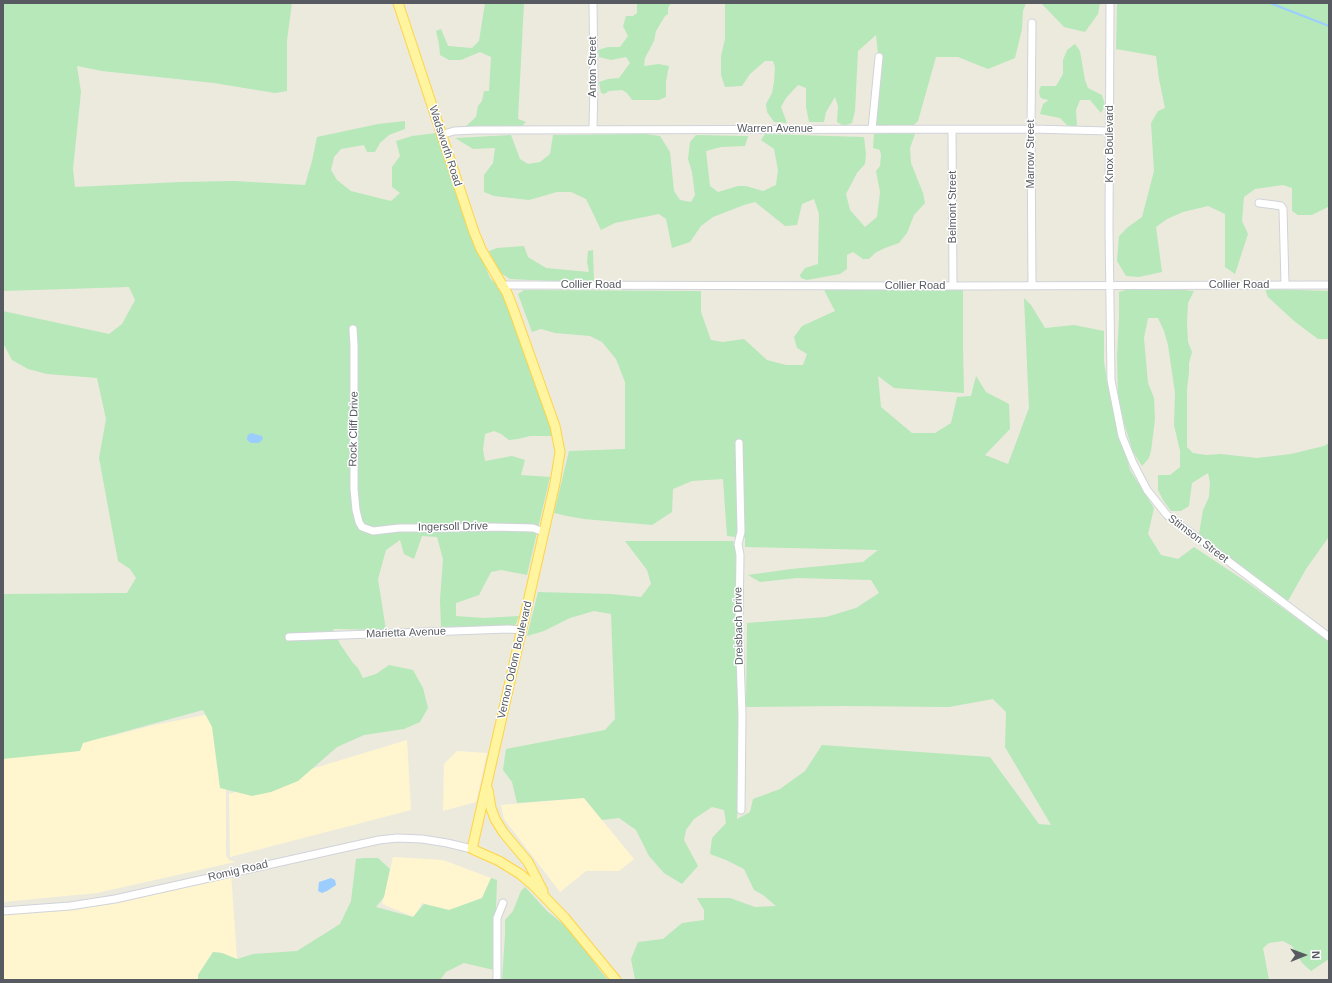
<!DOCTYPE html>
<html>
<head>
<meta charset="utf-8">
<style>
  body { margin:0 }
  #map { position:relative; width:1332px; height:983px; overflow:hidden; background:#eceadd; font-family:Arial,sans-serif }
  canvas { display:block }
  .frame { position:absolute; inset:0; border:4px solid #575b61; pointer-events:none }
  .north { position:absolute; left:1284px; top:935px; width:40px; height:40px; -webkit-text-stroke:3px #fff; paint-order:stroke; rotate:89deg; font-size:11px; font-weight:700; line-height:16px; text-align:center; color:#575b61 }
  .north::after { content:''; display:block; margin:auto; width:14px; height:18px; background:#575b61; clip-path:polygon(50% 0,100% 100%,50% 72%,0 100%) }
</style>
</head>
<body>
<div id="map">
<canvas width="1332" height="983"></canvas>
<div class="frame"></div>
<div class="north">N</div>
</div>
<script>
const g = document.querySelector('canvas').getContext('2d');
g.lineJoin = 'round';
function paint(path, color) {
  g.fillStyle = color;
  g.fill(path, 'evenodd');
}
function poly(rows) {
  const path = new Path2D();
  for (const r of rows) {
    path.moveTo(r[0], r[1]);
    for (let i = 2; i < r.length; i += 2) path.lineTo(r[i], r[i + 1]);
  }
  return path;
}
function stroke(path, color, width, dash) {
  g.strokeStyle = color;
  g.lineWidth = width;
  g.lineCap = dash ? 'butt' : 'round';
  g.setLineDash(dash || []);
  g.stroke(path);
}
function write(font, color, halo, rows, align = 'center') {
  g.font = font + ' Arial,sans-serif';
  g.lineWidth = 3;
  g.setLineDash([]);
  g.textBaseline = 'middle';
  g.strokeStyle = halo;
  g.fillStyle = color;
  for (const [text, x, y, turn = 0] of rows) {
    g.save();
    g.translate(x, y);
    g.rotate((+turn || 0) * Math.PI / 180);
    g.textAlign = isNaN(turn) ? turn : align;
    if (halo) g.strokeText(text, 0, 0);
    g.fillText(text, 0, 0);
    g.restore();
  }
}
paint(poly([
  [221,712,226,788,226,856,229,860,235,862,97,893,3,902,3,751,112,736,154,725],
  [407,740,411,810,230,857,229,794],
  [457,751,487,753,476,802,443,811,444,764],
  [584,798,634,859,619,871,586,871,560,892,504,819,501,805],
  [393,857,443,860,491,878,482,898,449,910,422,903,414,917,382,904],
  [231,873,237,959,222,953,213,952,198,975,198,980,3,980,3,911,70,906]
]), '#fff6d0');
paint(poly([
  [3,3,292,3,287,40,287,91,275,93,214,83,102,71,77,66,81,92,73,169,75,187,181,182,234,181,305,185,312,161,317,137,378,124,405,121,405,129,389,135,380,143,375,152,367,152,364,145,341,149,334,157,331,170,337,180,351,191,391,201,400,193,392,187,392,167,400,156,396,141,412,136,437,133,474,240,490,278,502,290,557,436,530,436,518,439,509,440,501,434,494,431,485,434,483,450,485,461,512,456,525,460,521,475,550,477,527,575,501,570,491,572,479,595,456,603,456,616,484,618,519,616,515,626,441,627,440,600,443,559,437,537,422,536,414,559,404,554,400,540,386,550,378,579,386,630,333,629,340,644,353,663,358,668,363,678,376,674,389,665,413,670,423,688,428,708,420,722,404,729,364,735,337,747,298,781,271,792,252,796,220,788,212,727,203,710,83,743,80,751,3,759,3,594,127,593,136,578,130,569,118,561,99,458,106,419,97,378,47,374,28,369,12,360,3,343,3,311,109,334,122,324,135,300,129,287,3,291],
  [485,3,524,3,518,119,526,122,520,128,465,127,476,117,478,106,482,101,484,91,489,91,491,57,480,52,461,60,449,60,440,55,439,44,436,31,441,29,448,46,472,48,479,41],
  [637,3,671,3,668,8,668,14,665,16,656,31,654,41,645,58,644,66,659,64,669,66,666,81,666,97,659,100,632,100,627,93,622,90,609,91,604,94,601,93,599,82,608,79,619,78,630,63,626,57,611,60,599,57,598,50,608,47,620,47,628,36,623,26,626,16,633,16,637,13],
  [725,3,1026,3,1023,11,1022,29,1015,58,988,69,958,57,936,57,918,121,914,125,876,125,880,74,876,35,858,51,855,111,852,123,844,126,837,122,838,106,835,97,826,112,824,122,809,122,806,107,806,88,798,85,786,98,781,107,787,123,774,122,767,112,766,104,772,93,774,82,775,67,773,61,765,61,750,74,742,86,725,87,721,75,721,56,725,39],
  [1041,3,1100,3,1098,14,1085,32,1064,27],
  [1117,3,1329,3,1329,203,1328,207,1312,215,1298,215,1292,211,1292,188,1283,185,1255,189,1244,197,1242,221,1248,234,1235,274,1225,267,1225,214,1208,206,1183,212,1167,219,1156,227,1162,272,1139,277,1126,276,1117,261,1119,236,1128,227,1142,217,1154,171,1151,123,1158,111,1165,108,1159,79,1156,56,1116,49],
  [1075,44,1080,51,1085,80,1088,88,1102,95,1105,105,1101,113,1090,100,1080,100,1076,110,1077,127,1072,127,1067,125,1060,118,1040,114,1043,104,1049,100,1043,99,1040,97,1039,91,1041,86,1056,86,1063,74,1063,60,1067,50],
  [916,131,910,148,911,163,923,193,925,203,914,215,907,233,899,243,885,248,875,253,869,259,863,259,853,252,847,255,847,269,840,274,807,280,801,278,800,275,805,268,818,264,819,214,814,199,802,204,797,225,785,226,755,202,744,205,713,217,701,226,690,242,672,248,666,219,659,214,615,223,601,230,586,199,571,192,557,192,529,200,494,196,484,192,484,175,493,163,495,148,473,149,455,138,511,135,520,159,528,164,540,162,550,154,553,135,646,134,660,136,670,152,674,191,680,200,691,202,695,195,692,172,688,159,690,142,696,135,748,136,745,146,721,147,706,151,710,186,718,192,738,186,746,186,763,191,776,185,778,170,774,149,761,140,765,134,864,137,866,154,865,164,857,173,846,194,850,210,865,227,877,217,880,192,876,171,880,166,881,155,880,150,873,148,874,134],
  [524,246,528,257,546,268,589,272,587,262,588,251,593,250,594,283,510,279,499,272,489,251,497,248],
  [963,289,963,348,964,393,894,388,878,376,881,407,912,433,935,433,951,423,957,397,971,396,976,376,986,392,1009,404,1010,429,985,455,1008,464,1029,408,1024,298,1031,305,1045,328,1074,325,1104,331,1104,362,1109,391,1130,470,1154,508,1148,534,1161,555,1178,559,1194,547,1251,585,1329,642,1329,959,1311,971,1302,963,1292,946,1283,941,1269,943,1263,948,1269,980,635,980,631,959,638,942,663,939,682,923,704,920,704,910,697,898,730,898,755,907,776,906,763,895,754,890,744,869,726,860,710,854,712,838,726,823,724,810,712,807,694,819,686,830,684,840,698,866,682,884,664,873,649,856,636,830,619,818,602,820,584,798,517,803,512,782,503,770,506,749,605,730,615,719,611,614,594,611,570,618,544,631,527,636,538,592,611,594,641,597,651,584,647,570,625,541,733,541,737,552,739,771,737,819,750,812,753,799,780,789,805,771,822,745,990,757,1039,824,1051,825,1005,747,1006,712,993,699,949,707,843,706,746,707,747,623,826,617,856,608,879,593,871,580,797,578,760,582,748,575,791,569,863,562,878,550,745,547,745,538,727,536,723,479,692,481,673,489,672,512,652,525,584,519,567,516,554,513,569,451,625,449,625,382,616,359,602,342,590,336,555,333,541,329,532,332,518,294,524,290,701,291,701,312,711,340,723,342,744,339,767,360,786,365,803,365,807,354,797,348,794,337,802,326,835,311,824,290],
  [1265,289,1329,291,1329,339,1318,339,1294,321,1268,297],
  [1126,290,1183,290,1194,291,1188,303,1187,323,1188,342,1192,352,1189,363,1189,372,1187,389,1187,447,1193,453,1206,455,1221,454,1257,458,1291,454,1324,446,1329,443,1328,538,1306,569,1288,601,1199,534,1203,510,1209,497,1210,482,1208,473,1192,483,1189,506,1181,511,1171,511,1163,500,1158,490,1158,475,1170,475,1180,467,1180,451,1174,425,1175,393,1168,345,1164,331,1158,318,1148,318,1144,338,1148,383,1154,398,1155,419,1151,451,1149,458,1142,466,1133,452,1124,423,1118,396,1117,357,1119,318,1119,292],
  [364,858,378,858,390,869,384,897,376,907,413,917,424,904,449,910,482,898,491,878,497,880,494,970,464,963,446,972,440,980,198,980,198,975,213,952,222,953,237,959,253,954,297,951,340,924,351,901,356,859],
  [525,887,547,911,573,932,599,969,608,980,502,980,505,935,505,920,513,911,521,891]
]), '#b6e8b9');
paint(poly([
  [251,433,262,436,263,439,259,443,251,443,247,440,247,438,248,435],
  [331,878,335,880,336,885,327,891,322,893,318,891,319,882]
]), '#9bceff');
stroke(poly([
  [1270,3,1329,26]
]), '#9bceff', 2);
const minor = poly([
  [593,3,594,79,593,130],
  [1110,3,1109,228,1111,380,1122,436,1133,463,1147,490,1167,515,1329,637],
  [872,129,879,57],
  [952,129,953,286],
  [441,135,454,131,476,130,1031,129,1109,131],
  [1259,203,1275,205,1281,206,1283,209,1285,284],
  [501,285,943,286,1329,285],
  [1032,285,1031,129,1032,23],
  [353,329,354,345,354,489,356,510,359,522,362,527,373,531,399,528,443,528,493,527,533,528,544,532],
  [739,443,741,532,738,544,740,555,739,626,742,716,741,810],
  [289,637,508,629,522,630],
  [3,911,70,906,115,899,379,840,397,838,422,839,447,843,472,849],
  [497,980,497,918,503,903]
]);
const major = poly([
  [398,3,474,232,481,249,507,293,514,311,555,426,560,452,555,483,472,849,499,861,520,874,533,885,565,918,616,980],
  [488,790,491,808,495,819,503,832,528,862,543,891]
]);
stroke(minor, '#d1d3da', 9);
stroke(major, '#ffd444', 11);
stroke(minor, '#fff', 7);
stroke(major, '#fff4a0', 9);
write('11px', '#575b61', '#fff', [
  ["Anton Street",593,67,-90],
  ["Warren Avenue",775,129],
  ["Knox Boulevard",1110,144,-90],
  ["Wadsworth Road",445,146,72],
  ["Marrow Street",1031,154,-90],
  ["Belmont Street",953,207,-90],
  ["Collier Road",591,285],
  ["Collier Road",1239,285],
  ["Collier Road",915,286],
  ["Rock Cliff Drive",354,429,-89],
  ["Ingersoll Drive",453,527,-1],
  ["Stimson Street",1198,539,37],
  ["Dreisbach Drive",739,626,-91],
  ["Marietta Avenue",406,633,-2],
  ["Vernon Odom Boulevard",515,660,-77],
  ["Romig Road",238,871,-13]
]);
</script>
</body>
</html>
